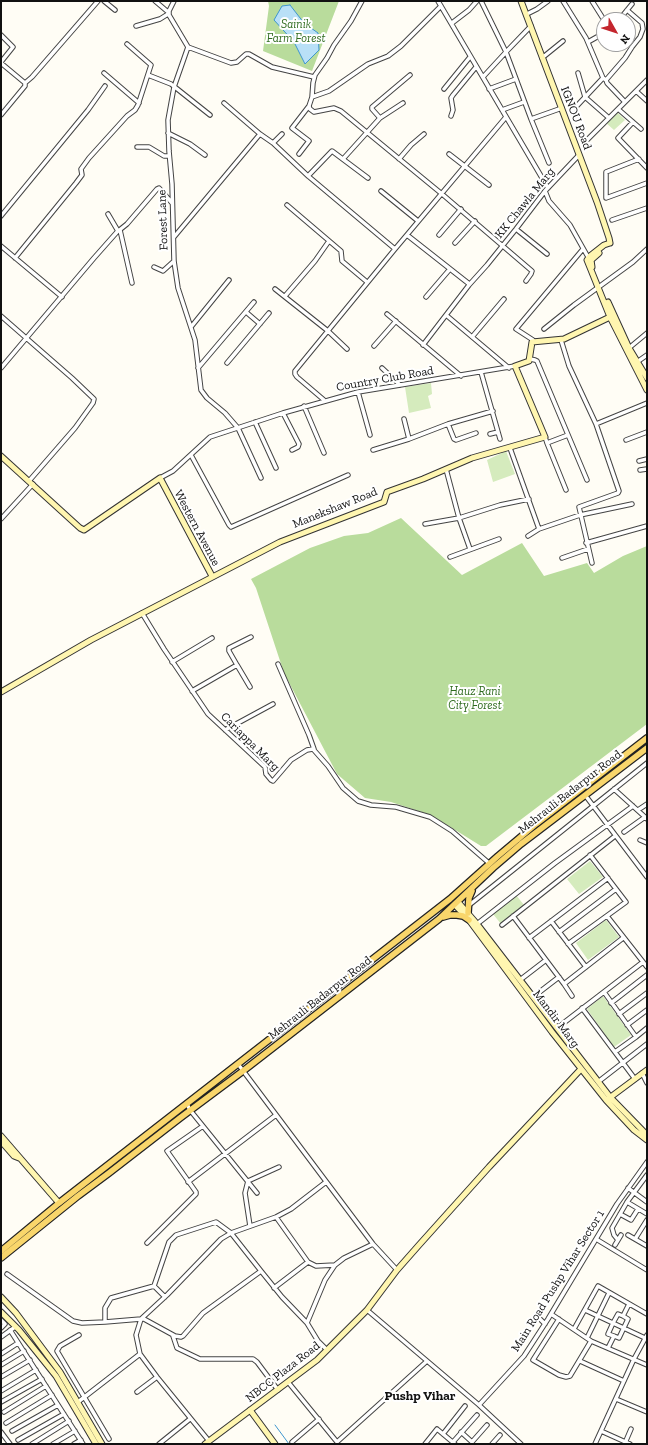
<!DOCTYPE html>
<html>
<head>
<meta charset="utf-8">
<style>
  body { margin:0 }
  #map { position:relative; width:648px; height:1445px; overflow:hidden; background:#fffdf5; font-family:"Zilla Slab",serif }
  canvas { display:block }
  .frame { position:absolute; inset:0; border:2px solid #111; pointer-events:none }
  .north { position:absolute; left:596px; top:12px; width:40px; height:40px; box-sizing:border-box; background:#fff; border:1px solid #a0a0a0; border-radius:50%; rotate:129deg; font-size:11px; font-weight:700; line-height:16px; text-align:center; color:#111 }
  .north::after { content:''; display:block; margin:auto; width:14px; height:18px; background:#c4262e; clip-path:polygon(50% 0,100% 100%,50% 72%,0 100%) }
</style>
</head>
<body>
<div id="map">
<canvas width="648" height="1445"></canvas>
<div class="frame"></div>
<div class="north">N</div>
</div>
<script>
const g = document.querySelector('canvas').getContext('2d');
g.lineJoin = 'round';
function paint(path, color) {
  g.fillStyle = color;
  g.fill(path, 'evenodd');
}
function poly(rows) {
  const path = new Path2D();
  for (const r of rows) {
    path.moveTo(r[0], r[1]);
    for (let i = 2; i < r.length; i += 2) path.lineTo(r[i], r[i + 1]);
  }
  return path;
}
function stroke(path, color, width, dash) {
  g.strokeStyle = color;
  g.lineWidth = width;
  g.lineCap = dash ? 'butt' : 'round';
  g.setLineDash(dash || []);
  g.stroke(path);
}
function write(font, color, halo, rows, align = 'center') {
  g.font = font + ' "Zilla Slab",serif';
  g.lineWidth = 4;
  g.setLineDash([]);
  g.textBaseline = 'middle';
  g.strokeStyle = halo;
  g.fillStyle = color;
  for (const [text, x, y, turn = 0] of rows) {
    g.save();
    g.translate(x, y);
    g.rotate((+turn || 0) * Math.PI / 180);
    g.textAlign = isNaN(turn) ? turn : align;
    if (halo) g.strokeText(text, 0, 0);
    g.fillText(text, 0, 0);
    g.restore();
  }
}
paint(poly([
  [617,112,625,120,614,130,606,123],
  [431,383,432,394,428,396,431,408,409,413,405,387],
  [506,451,515,474,493,482,487,460],
  [590,861,603,877,579,894,567,879],
  [516,895,524,905,501,924,493,914],
  [606,920,619,937,588,960,576,943],
  [603,996,631,1035,614,1047,587,1009]
]), '#d5ebbd');
paint(poly([
  [268,1,339,1,312,71,263,51,269,6],
  [401,518,462,575,522,543,544,576,587,563,594,573,623,556,647,546,647,724,486,846,481,846,431,815,391,802,365,798,337,774,284,673,256,588,251,579,310,548,344,536,368,533]
]), '#b9dc9c');
const water = poly([
  [290,5,304,23,318,33,319,50,305,64,294,42,274,20,282,6,290,5]
]);
paint(water, '#b9e0f7');
stroke(water, '#3f96cf', 1);
stroke(poly([
  [275,1425,289,1444]
]), '#3f96cf', 1);
const street = poly([
  [104,1,115,10],
  [155,1,168,12],
  [174,1,169,11,169,15,188,47,174,87,168,120,169,151,172,184,174,261,178,288,195,340,201,390,207,398,225,413,238,428,261,478],
  [362,1,351,21,334,45,327,58,315,75,313,83,312,97,309,106,310,109,314,112,334,108,341,111,442,194,532,271,531,274,526,281],
  [438,1,548,188],
  [481,1,506,52,531,119,549,163],
  [563,1,586,38,603,78,606,80,607,83,625,102],
  [592,1,604,20],
  [527,14,537,9,548,1],
  [619,20,632,4],
  [452,23,469,10,477,1],
  [136,26,160,19,168,14],
  [1,35,13,47,1,62],
  [588,42,604,33],
  [188,47,231,63,237,62,246,54,249,54,272,67,314,77],
  [542,58,563,41],
  [1,63,25,83,25,86,1,115],
  [104,73,139,103],
  [578,73,585,97,609,118],
  [148,75,171,84,210,115],
  [483,77,506,52,531,26],
  [606,80,625,58,632,47,640,37,643,29,642,23,627,10],
  [25,83,32,77,98,1],
  [444,89,470,57],
  [489,89,516,79],
  [636,91,647,101],
  [312,97,329,91,368,64,388,56,401,46,441,6],
  [224,103,260,134,273,143,282,134],
  [618,109,641,129],
  [502,110,524,102],
  [573,110,603,78],
  [451,116,453,110,451,98,453,95,476,67],
  [380,118,372,109,372,107,410,75],
  [531,119,562,108],
  [633,122,618,138,647,168],
  [168,133,190,144,205,155],
  [586,141,647,80],
  [273,143,308,176,395,249],
  [137,147,149,147,164,156,169,156],
  [299,154,309,141,292,128,309,106],
  [449,154,489,185],
  [343,159,380,118,403,103],
  [399,159,411,145,424,134],
  [639,159,606,172,606,198,647,183],
  [308,176,332,151,368,178],
  [381,191,418,221],
  [545,191,549,201,570,225,588,257],
  [287,205,341,251,342,261,367,282],
  [108,214,118,231],
  [1,216,88,110,105,86],
  [612,220,647,208],
  [516,229,547,254],
  [120,230,132,283],
  [407,235,468,283,469,285,446,315,509,368],
  [439,235,461,209],
  [174,237,260,134],
  [455,243,475,221],
  [1,246,62,297],
  [15,258,76,183,82,175,81,169,89,158,127,116,135,110,138,105,151,65,127,44],
  [154,267,163,271,174,261],
  [469,285,487,265,516,229,545,191,579,155],
  [275,289,328,331,347,349],
  [285,296,315,261,329,241],
  [426,297,450,269],
  [246,312,260,324],
  [387,314,461,376],
  [1,316,72,378,94,399,93,403,75,428,29,481],
  [191,327,229,280],
  [544,329,574,305,633,262,647,249],
  [472,337,504,299],
  [533,340,516,329,583,249],
  [561,340,569,366,596,424,619,491,618,493,579,507,592,563],
  [423,345,446,315],
  [374,346,396,321],
  [629,348,647,333],
  [530,359,535,360,537,361,587,480],
  [637,362,647,355],
  [227,363,269,313],
  [1,368,94,258,117,232,127,224,157,189,159,188,172,203],
  [198,368,254,302],
  [382,368,400,385],
  [481,372,500,439],
  [358,392,370,435],
  [324,400,297,377,295,374,295,371,395,249,506,117],
  [304,406,324,453],
  [283,413,299,444,298,447,292,450],
  [404,419,409,439],
  [255,422,276,468],
  [448,424,454,439,456,440,476,433],
  [596,424,647,403],
  [490,434,498,432],
  [545,437,547,443,568,435],
  [626,440,647,432],
  [547,443,566,490],
  [510,448,539,529],
  [373,450,409,439,448,424,493,411],
  [191,455,229,525,231,527,348,475],
  [639,461,647,459],
  [446,469,459,518,470,549],
  [640,470,647,469],
  [160,478,173,471,210,437,283,413,358,392,515,366],
  [1,519,33,484],
  [425,524,459,518,500,505,529,499],
  [528,536,539,529,580,515,632,504],
  [586,543,647,526],
  [450,557,499,539],
  [562,558,588,549],
  [142,613,164,649,208,714,265,767,266,774,271,780,273,781,291,760,307,750,313,749,328,766,343,788,358,801,371,805,396,807,430,817,452,831,490,864],
  [172,662,212,638],
  [278,664,309,735,314,749],
  [237,665,250,687],
  [192,691,237,665,229,651,229,648,251,637],
  [225,730,273,704],
  [614,789,645,817],
  [585,795,647,877],
  [638,810,647,804],
  [624,832,645,817,647,819],
  [640,840,647,843],
  [468,906,647,763],
  [513,916,564,984,623,938],
  [607,916,647,967],
  [551,921,586,967],
  [477,924,555,863,633,806],
  [502,925,615,836],
  [559,932,616,889],
  [529,938,608,878],
  [568,944,626,902,590,855],
  [520,980,546,960],
  [564,984,572,996],
  [604,992,636,1037,615,1052],
  [533,997,559,977],
  [611,1003,647,975],
  [582,1008,635,1079],
  [619,1014,647,993],
  [627,1025,647,1010],
  [557,1028,643,962],
  [636,1037,647,1028],
  [238,1064,373,1244,397,1270],
  [642,1073,647,1083],
  [598,1082,647,1044],
  [187,1104,190,1110,257,1193],
  [647,1175,627,1202,647,1214],
  [188,1182,276,1115],
  [628,1188,647,1202],
  [620,1214,631,1220,638,1209],
  [276,1217,308,1262,316,1266,335,1265],
  [250,1226,245,1193,248,1181,279,1167],
  [628,1235,647,1246],
  [596,1239,647,1270],
  [635,1239,647,1220],
  [618,1240,614,1235,612,1228,627,1202],
  [147,1243,196,1194,196,1192,167,1151,203,1126],
  [615,1245,621,1235],
  [261,1271,282,1297,307,1323,318,1341,327,1350],
  [7,1274,73,1321,82,1323,105,1322,105,1308,111,1298,154,1286,169,1242,176,1235,216,1222,231,1233,276,1217,291,1209,326,1182],
  [154,1286,165,1297],
  [274,1288,308,1262],
  [367,1310,479,1405,521,1444],
  [585,1310,645,1338],
  [551,1314,591,1341,647,1365],
  [539,1318,545,1324],
  [559,1319,533,1360,559,1375,566,1377,570,1376,591,1341],
  [1,1320,5,1324,1,1328],
  [105,1322,141,1319,144,1319,175,1336,181,1337,183,1336,203,1313,261,1271,231,1233,221,1239,167,1295,141,1319,136,1335,140,1354,157,1377,209,1441],
  [307,1323,325,1280,335,1265,344,1258,373,1244],
  [574,1329,598,1286,647,1314],
  [10,1330,83,1444],
  [79,1335,60,1346,57,1351,109,1439],
  [173,1336,177,1348,200,1359,253,1359,257,1362,278,1390],
  [614,1336,608,1334,613,1323,618,1314,623,1316],
  [1,1337,15,1327],
  [587,1338,609,1293],
  [608,1348,614,1336,619,1338,628,1319,623,1316,629,1304],
  [1,1354,18,1343],
  [580,1361,624,1381],
  [1,1365,24,1351],
  [1,1377,30,1360],
  [288,1382,337,1442,427,1361],
  [1,1391,36,1370],
  [137,1392,157,1377],
  [616,1399,647,1412],
  [1,1402,42,1379],
  [78,1402,140,1354],
  [479,1405,524,1356,548,1319,617,1204,647,1162],
  [4,1412,46,1386],
  [6,1423,52,1395],
  [12,1431,58,1405],
  [601,1431,630,1444],
  [1,1432,10,1444],
  [461,1432,472,1442,487,1425],
  [443,1434,465,1406],
  [18,1440,64,1414],
  [292,1442,319,1419],
  [453,1442,477,1415],
  [625,1443,631,1429],
  [32,1444,69,1421],
  [53,1444,75,1431],
  [74,1444,81,1440],
  [159,1444,190,1419],
  [425,1444,437,1429,455,1444],
  [492,1444,500,1435],
  [595,1444,634,1359,647,1335]
]);
const secondary = poly([
  [521,1,597,202,609,238,610,243],
  [610,243,604,245,590,256,587,260,610,317,647,390],
  [592,267,591,260,599,253],
  [608,302,629,348,647,378],
  [1,456,80,528,84,530,160,478,212,576],
  [1,692,91,640,280,542,384,502,387,492,423,479,472,458,545,437,515,366,529,361,532,342,564,339,610,317],
  [458,902,477,924,610,1097,647,1135],
  [455,905,469,920,552,1032,606,1100,634,1130,647,1140],
  [608,1099,647,1070],
  [1,1136,59,1203],
  [1,1141,14,1156,19,1158],
  [1,1297,16,1313,60,1372,102,1444],
  [1,1312,19,1330,56,1376,96,1444],
  [250,1410,275,1444],
  [205,1444,317,1360,367,1310,397,1270,419,1245,489,1167,581,1069]
]);
const primary = poly([
  [468,913,469,898,472,891],
  [443,917,450,915,457,915,463,916,469,920],
  [1,1251,59,1203,450,899,498,856,536,824,647,738],
  [1,1258,78,1196,109,1173,180,1118,243,1071,439,919,493,868,521,844,647,748]
]);
stroke(street, '#444', 5.5);
stroke(secondary, '#333', 7);
stroke(primary, '#222', 8);
stroke(street, '#fff', 3.5);
stroke(secondary, '#fff6b0', 5);
stroke(primary, '#f9d66b', 5.5);
write('italic 12px', '#2f6b1f', '#fff', [
  ["Sainik",296,25],
  ["Farm Forest",296,39],
  ["Hauz Rani",475,692],
  ["City Forest",475,706]
]);
write('12px', '#111', '#fff', [
  ["IGNOU Road",576,118,69],
  ["KK Chawla Marg",525,203,-51],
  ["Forest Lane",163,220,-92],
  ["Country Club Road",385,379,-10],
  ["Manekshaw Road",335,508,-22],
  ["Western Avenue",197,528,62],
  ["Cariappa Marg",250,742,45],
  ["Mehrauli Badarpur Road",570,792,-38],
  ["Mehrauli Badarpur Road",320,998,-38],
  ["Mandir Marg",556,1019,53],
  ["Main Road Pushp Vihar Sector 1",558,1281,-58],
  ["NBCC Plaza Road",283,1372,-38]
]);
write('bold 13px', '#111', '#fff', [
  ["Pushp Vihar",420,1396]
]);
</script>
</body>
</html>
